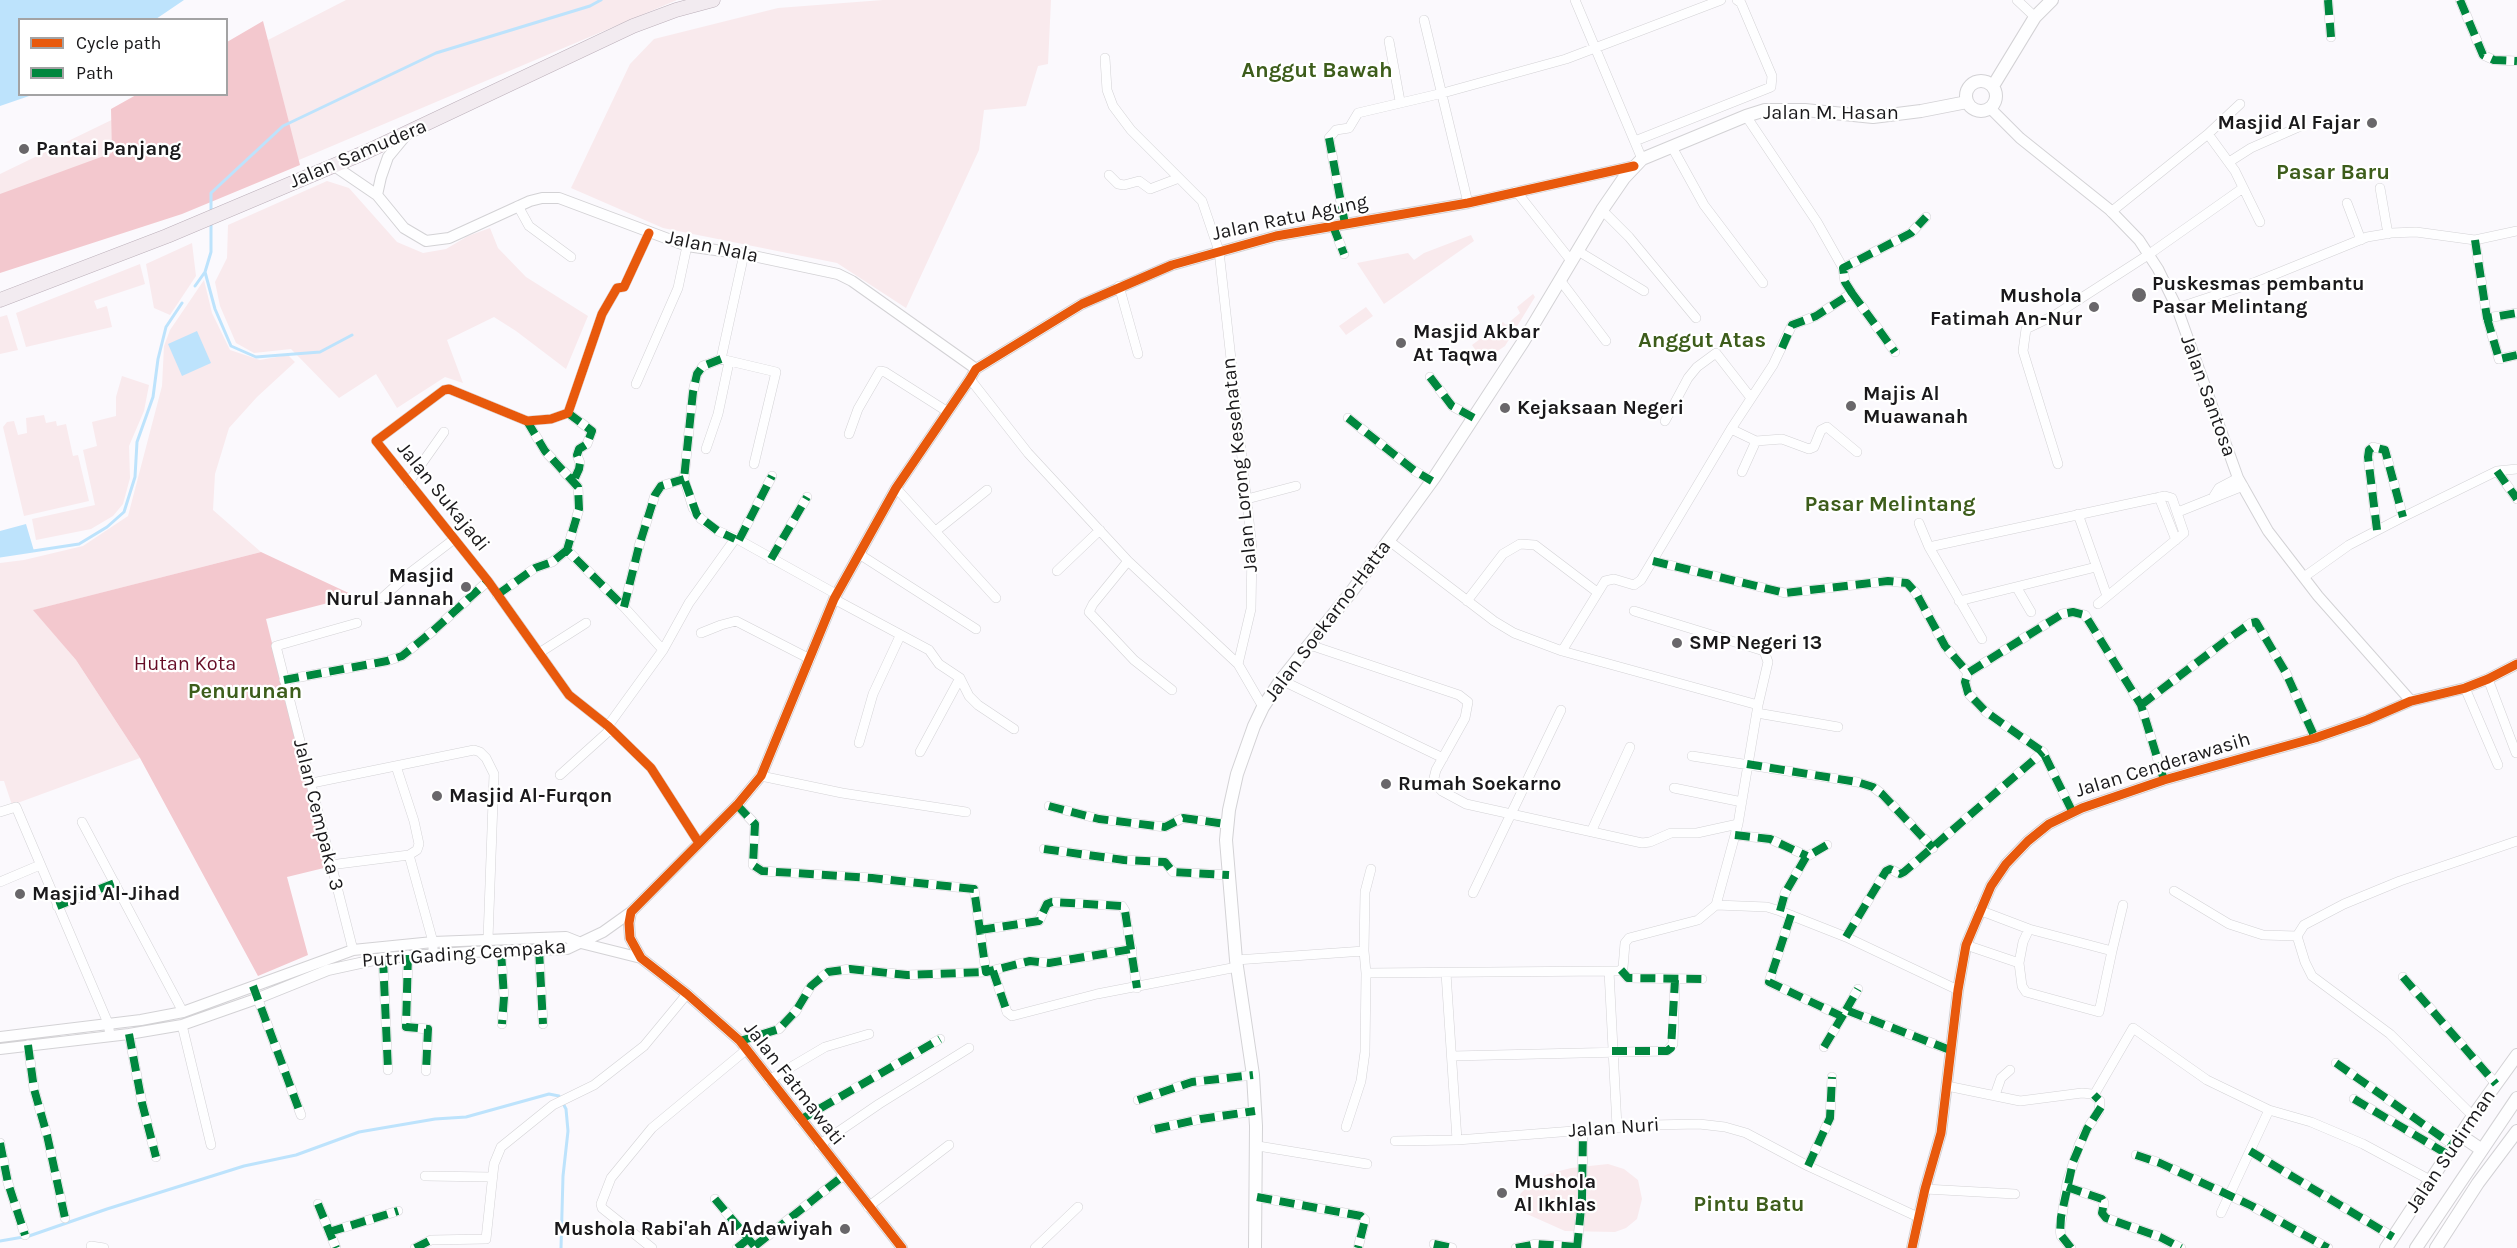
<!DOCTYPE html>
<html>
<head>
<meta charset="utf-8">
<style>
  body { margin:0 }
  #map { position:relative; width:2517px; height:1248px; overflow:hidden; background:#fbf9fd; font-family:Karla,sans-serif }
  canvas { display:block }
  .legend { position:absolute; left:18px; top:18px; width:210px; height:78px; box-sizing:border-box; background:#fff; border:2px solid #a3a3a4; margin:0; padding:8px 10px; list-style:none; font-size:18px; color:#1a191b }
  .legend li { display:flex; align-items:center; gap:12px; height:30px }
  .legend b { width:30px; border:2px solid #a3a3a4 }
</style>
</head>
<body>
<div id="map">
<canvas width="2517" height="1248"></canvas>
<ul class="legend">
<li><b style="height:8px;background:#e8590c"></b>Cycle path</li>
<li><b style="height:8px;background:#00873e"></b>Path</li>
</ul>
</div>
<script>
const g = document.querySelector('canvas').getContext('2d');
g.lineJoin = 'round';
function paint(path, color) {
  g.fillStyle = color;
  g.fill(path, 'evenodd');
}
function poly(rows) {
  const path = new Path2D();
  for (const r of rows) {
    if (r.length === 3) {
      path.moveTo(r[0] + r[2], r[1]);
      path.arc(r[0], r[1], r[2], 0, 2 * Math.PI);
      continue;
    }
    path.moveTo(r[0], r[1]);
    for (let i = 2; i < r.length; i += 2) path.lineTo(r[i], r[i + 1]);
  }
  return path;
}
function stroke(path, color, width, dash) {
  g.strokeStyle = color;
  g.lineWidth = width;
  g.lineCap = dash ? 'butt' : 'round';
  g.setLineDash(dash || []);
  g.stroke(path);
}
function write(font, color, halo, rows, align = 'center') {
  g.font = font + ' Karla,sans-serif';
  g.lineWidth = 4.5;
  g.setLineDash([]);
  g.textBaseline = 'middle';
  g.strokeStyle = halo;
  g.fillStyle = color;
  for (const [text, x, y, turn = 0] of rows) {
    g.save();
    g.translate(x, y);
    g.rotate((+turn || 0) * Math.PI / 180);
    g.textAlign = isNaN(turn) ? turn : align;
    if (halo) g.strokeText(text, 0, 0);
    g.fillText(text, 0, 0);
    g.restore();
  }
}
paint(poly([
  [346,0,677,0,143,226,0,270,0,174,126,113,226,94,227,61],
  [883,0,1051,0,1048,64,1038,66,1026,106,984,110,979,150,906,308,837,263,663,228,571,188,630,64,654,39,778,8],
  [327,181,349,188,397,242,423,253,446,249,468,236,490,228,498,248,526,277,588,316,566,369,516,331,494,317,447,340,463,383,445,377,397,408,376,374,339,398,291,349,254,353,236,343,220,306,215,282,227,258,228,225],
  [1471,235,1474,241,1384,304,1357,263,1408,253,1414,260,1424,253],
  [192,243,196,276,170,315,154,308,146,264],
  [140,264,145,284,94,301,97,309,107,306,112,327,26,347,16,313],
  [204,280,212,313,230,350,260,360,288,355,295,362,257,397,229,428,215,474,213,510,261,552,34,610,76,660,140,758,12,805,4,781,0,781,0,563,24,560,83,546,128,516,162,386,164,346,170,330],
  [1533,294,1535,297,1505,346,1483,361,1472,345,1503,322,1506,325,1520,313,1517,307],
  [1366,307,1373,316,1346,335,1339,326],
  [7,315,18,350,0,354,0,317],
  [122,376,149,385,144,411,129,446,130,478,123,504,113,516,91,529,36,540,32,519,95,505,83,450,97,446,92,422,116,416,116,397],
  [44,415,46,423,56,421,57,426,66,424,73,456,78,455,89,501,24,516,3,427,7,422,14,421,18,435,27,433,26,418],
  [1608,1164,1624,1169,1638,1180,1642,1199,1637,1219,1626,1228,1615,1232,1565,1231,1518,1210,1516,1203,1521,1193,1534,1181,1548,1174,1571,1168]
]), '#f9eaed');
paint(poly([
  [263,21,300,165,182,214,0,273,0,194,112,153,111,109,136,95,226,94,227,42],
  [261,552,355,596,266,619,328,867,287,877,308,955,258,976,140,758,76,660,33,610]
]), '#f3c8ce');
paint(poly([
  [0,0,184,0,156,19,20,20,20,94,32,95,0,106],
  [197,331,211,363,182,376,168,344],
  [26,524,34,551,0,556,0,531]
]), '#bde3fc');
stroke(poly([
  [211,214,211,193,283,126,436,53,590,6,601,0],
  [205,272,215,309,231,346,256,357,320,352,352,335],
  [195,286,205,272,211,252,211,221],
  [0,556,79,544,107,527,124,512,135,477,137,442,153,397,158,359,166,327,182,303],
  [0,1241,29,1236,107,1209,244,1166,296,1155,359,1132,435,1119,466,1117,549,1094,559,1096,566,1109,568,1131,563,1176,561,1248]
]), '#bde3fc', 3);
const minor = poly([
  [1575,0,1642,159],
  [2017,0,2035,17],
  [2328,0,2331,37],
  [2460,0,2483,55,2494,60,2517,61],
  [1424,20,1468,203],
  [1389,41,1400,101],
  [1105,58,1107,90,1113,106,1131,130,1202,201,1219,251,1252,548,1251,609,1238,664,1263,707],
  [2208,134,2240,104],
  [1635,141,1771,87,1772,76,1741,3,1737,0],
  [1672,147,1704,205,1763,283],
  [2229,162,2251,148,2301,126],
  [1109,175,1118,184,1124,185,1139,181,1150,189,1179,178],
  [2380,188,2388,234],
  [1516,191,1572,262],
  [2347,203,2361,240],
  [518,206,529,226,571,257],
  [1602,210,1629,237,1696,318],
  [2111,212,2208,134,2235,171,2260,222],
  [1345,224,1329,138,1336,130,1349,128,1358,113,1443,93,1566,59,1721,0],
  [1333,226,1344,254],
  [649,233,624,287,617,288,602,314,568,413,551,419,527,421,449,389,444,390,376,441,488,581,569,695,608,726,651,768,699,843],
  [2475,240,2487,318,2517,313],
  [1578,251,1644,291],
  [1843,268,1911,233,1926,217],
  [1560,280,1606,341],
  [1119,286,1138,354],
  [1852,293,1895,352],
  [2177,308,2256,282,2367,237,2391,233,2416,232,2475,240,2517,231],
  [2487,318,2499,359,2517,355],
  [721,359,744,254],
  [1430,377,1452,406,1474,418],
  [970,379,1028,453,1128,561,1238,664],
  [636,384,678,288,687,246],
  [568,413,592,431,587,444,579,449,577,455,580,463,579,469,574,480],
  [1348,418,1415,471,1432,481],
  [527,421,545,451,578,487,579,509,567,550,624,607,663,650],
  [1665,421,1688,378,1697,367,1716,353,1751,398],
  [1731,429,1756,441,1782,439,1809,449,1814,447,1821,430,1827,427,1857,452],
  [849,434,858,409,880,371,885,372,948,412],
  [706,449,718,414,729,362],
  [754,464,776,372,721,359,703,366,697,374,693,392,684,479,693,508,701,519,718,531,739,540,836,594],
  [2058,464,2023,351,2026,329,2055,315,2148,255,2243,188],
  [2497,471,2517,499],
  [1742,472,1756,441],
  [408,483,444,432],
  [896,488,996,598],
  [2214,496,2219,488,2238,478],
  [2159,497,2176,540],
  [1247,499,1296,486],
  [2178,512,2243,486],
  [2078,514,2107,596],
  [1919,523,1929,547],
  [937,530,987,490],
  [2377,530,2368,457,2369,450,2373,447,2385,450,2403,517],
  [739,540,772,476],
  [1388,540,1494,621,1514,633,1562,651,1758,705,1738,824,1716,905,1698,920,1629,938,1625,943,1623,968,1619,971,1609,971,1617,1127],
  [859,554,976,629],
  [771,559,807,497],
  [1128,561,1093,604,1089,612,1134,660,1172,690],
  [1653,561,1785,593,1888,581,1907,583,1916,593,1945,646,1968,673],
  [1057,571,1100,530],
  [2304,577,2349,545,2403,517,2497,471,2517,469],
  [2017,588,2031,612],
  [497,595,535,568,552,562,567,550],
  [382,598,411,572,453,540],
  [834,599,929,650,939,664,960,678,969,696,978,705,1014,729],
  [1467,601,1503,554,1520,544,1535,545,1597,592],
  [1959,601,2096,567],
  [624,607,639,546,655,495,661,486,684,479],
  [1634,611,1764,651,1768,662,1758,705],
  [701,633,721,625,736,621,810,659],
  [1982,639,1929,547,2165,496,2172,498,2184,533,2098,604],
  [1310,645,1459,695,1468,702,1465,718,1436,770,1434,778,1437,786,1442,791,1466,804,1642,843,1650,842,1671,833,1697,833,1738,824],
  [1562,651,1605,581,1614,579,1634,585,1641,580,1731,429,1773,365,1792,325,1816,316,1852,293,1845,282,1843,268,1817,222,1746,116],
  [539,653,586,623],
  [2488,679,2516,753],
  [284,680,387,661,402,656,433,631,488,581],
  [1281,680,1443,758],
  [2465,688,2498,765],
  [2141,705,2228,639,2251,623,2256,622,2286,673,2315,738],
  [1757,713,1838,727],
  [608,726,663,650,689,603,735,539],
  [859,743,873,694,900,636],
  [920,752,960,678],
  [1692,756,1857,782,1873,787,1882,794,1933,848],
  [396,766,414,821,419,844,417,850,409,855],
  [560,775,610,730],
  [761,776,842,793,966,812],
  [312,783,474,750,480,752,486,758,494,774,488,939],
  [1674,788,1742,802],
  [737,805,755,824,753,865,762,871,872,878,974,889,986,972,1030,961,1049,963,1132,949],
  [1049,806,1099,819,1165,827,1183,818,1226,824],
  [2072,811,2043,752,1986,712,1968,693,1965,682,1968,673,2062,614,2073,612,2085,615,2141,705,2164,780],
  [0,812,16,807,108,1023,110,1035],
  [82,822,183,1012],
  [1591,832,1630,747],
  [1735,835,1770,839,1807,856],
  [1044,849,1124,860,1165,862,1173,872,1229,875],
  [330,865,409,855,433,942,433,953],
  [0,882,40,865],
  [2174,891,2229,924,2263,935,2297,936],
  [1473,893,1561,710],
  [1716,905,1767,907,1780,911,1846,937,1958,990],
  [57,906,115,883],
  [1979,910,2029,929],
  [1780,911,1785,893,1806,857,1827,845],
  [1791,915,1769,982,1841,1016],
  [980,930,1039,921,1047,904,1052,902,1122,906,1125,911,1137,988],
  [1846,937,1886,871,1890,869,1900,874,1904,872,2043,752],
  [1966,945,2019,963,2022,986,2026,992,2099,1012,2112,951,2029,929,2023,942,2019,963],
  [539,949,543,1024],
  [353,950,276,646,357,623],
  [501,951,504,997,502,1024],
  [1364,951,1365,892,1371,869],
  [2112,951,2123,905],
  [408,955,406,1027,428,1029,426,1071],
  [383,958,388,1070],
  [1236,960,1364,951,1366,973,1609,971],
  [1621,970,1628,978,1702,979],
  [993,971,1007,1012,1012,1016,1097,994,1237,967],
  [1446,973,1457,1140,1651,1125,1699,1124,1725,1127,1746,1133,1808,1166,1918,1217],
  [2403,977,2496,1084],
  [253,986,301,1115],
  [1846,1010,1858,989],
  [182,1025,211,1145],
  [129,1034,142,1103,156,1157],
  [740,1041,779,1029,796,1011,811,986,828,972,850,969,907,975,986,972],
  [28,1045,34,1089,47,1135,65,1218],
  [1824,1047,1846,1010,1950,1050],
  [1452,1056,1667,1051,1673,1044,1675,980],
  [2336,1063,2453,1145],
  [769,1080,825,1047,869,1034],
  [1947,1086,2020,1101,2082,1093,2092,1094,2100,1101,2099,1111,2087,1129,2079,1145,2067,1183,2060,1229,2061,1236,2071,1248],
  [1995,1095,2001,1078,2010,1070],
  [2094,1095,2133,1028,2207,1080,2269,1110,2311,1122,2363,1144,2430,1180],
  [2354,1099,2447,1154],
  [1138,1100,1192,1082,1253,1075],
  [2473,1116,2390,1034,2312,976,2305,962,2297,936,2304,925,2344,904,2400,881,2517,841],
  [800,1120,940,1039],
  [1346,1127,1361,1081,1365,1052,1366,973],
  [1155,1129,1201,1119,1255,1111],
  [1395,1141,1457,1140],
  [0,1143,8,1183,25,1235],
  [819,1145,879,1104,969,1048],
  [1258,1146,1367,1164],
  [2250,1151,2393,1237],
  [2136,1155,2160,1163,2252,1206,2328,1248],
  [1808,1166,1830,1118,1832,1077],
  [425,1176,492,1177],
  [2067,1187,2102,1199,2104,1203,2102,1213,2106,1218,2160,1237,2181,1248],
  [1925,1189,2015,1194],
  [1257,1197,1361,1216,1365,1220,1358,1248],
  [715,1199,756,1248],
  [318,1204,336,1248],
  [868,1207,949,1145],
  [2221,1213,2269,1110],
  [329,1232,398,1211],
  [1434,1244,1452,1248],
  [91,1246,104,1248],
  [755,1246,843,1176],
  [415,1248,431,1240,486,1239,494,1164,501,1147,553,1105,594,1085,644,1046,687,994],
  [652,1248,602,1208,601,1204,611,1178,652,1128,746,1050],
  [737,1248,748,1239],
  [1035,1248,1078,1207],
  [1516,1248,1537,1244,1577,1247],
  [1577,1248,1582,1199,1583,1131]
]);
const tertiary = poly([
  [1990,108,2020,138,2110,210,2139,240,2158,269,2177,308,2238,478,2268,531,2318,596,2411,701],
  [333,165,377,195,404,228,426,241,449,238,530,201,542,198,559,198,687,246,744,254,838,274,852,281,976,369],
  [377,195,381,177,388,157,407,134],
  [0,1037,141,1020,183,1012,353,950,433,942,566,937,581,943,641,958],
  [0,1049,129,1034,182,1025,256,999,328,970,383,958,469,952,567,949,603,932,631,912],
  [902,1248,740,1041,687,994,641,958,630,938,629,923,631,912,737,805,761,776,834,599,896,488,970,379,976,369,1082,304,1172,265,1276,236,1468,203,1634,166],
  [1912,1248,1925,1189,1941,1133,1958,990,1966,945,1991,886,2006,864,2028,841,2049,824,2082,808,2164,780,2315,738,2367,720,2411,701,2465,688,2488,679,2517,664]
]);
const secondary = poly([
  [1981,96,15],
  [1993,86,2035,17,2052,0],
  [2460,1135,2482,1150],
  [1255,1248,1256,1126,1253,1075,1236,960,1226,840,1229,810,1237,774,1254,726,1263,707,1281,680,1352,591,1434,478,1523,342,1602,210,1624,178,1642,159,1746,116,1765,110,1805,110,1873,117,1921,111,1967,102],
  [2386,1248,2473,1116,2517,1055],
  [2416,1248,2517,1098],
  [2436,1248,2478,1183,2517,1131]
]);
const primary = poly([
  [0,300,167,236,366,152,633,26,676,10,713,0]
]);
stroke(minor, '#d3d2d5', 10);
stroke(tertiary, '#d3d2d5', 12);
stroke(secondary, '#d3d2d5', 14);
stroke(primary, '#bbafb9', 15);
stroke(minor, '#fefeff', 9);
stroke(tertiary, '#fefeff', 10);
stroke(secondary, '#fefeff', 12);
stroke(primary, '#f2ebf0', 14);
stroke(poly([
  [2328,0,2331,37],
  [2460,0,2483,55,2494,60,2517,61],
  [1329,138,1345,224],
  [1333,226,1344,254],
  [2475,240,2487,318,2517,313],
  [1852,293,1895,352],
  [2487,318,2499,359,2517,355],
  [1782,348,1792,325,1816,316,1852,293,1845,282,1843,268,1911,233,1926,217],
  [721,359,703,366,697,374,693,392,684,479,697,515,718,531,735,539],
  [1430,377,1452,406,1474,418],
  [568,413,592,431,587,444,579,449,577,455,580,463,579,469,574,480],
  [1348,418,1415,471,1432,481],
  [527,421,545,451,578,487,579,509,567,550,624,607],
  [2497,471,2517,499],
  [2377,530,2368,457,2369,450,2373,447,2385,450,2403,517],
  [739,540,772,476],
  [771,559,807,497],
  [1653,561,1785,593,1888,581,1907,583,1916,593,1945,646,1968,673],
  [497,595,535,568,552,562,567,550],
  [624,607,639,546,655,495,661,486,684,479],
  [284,680,387,661,402,656,433,631,488,581],
  [2141,705,2228,639,2251,623,2256,622,2286,673,2315,738],
  [1747,764,1857,782,1873,787,1882,794,1933,848],
  [737,805,755,824,753,865,762,871,872,878,974,889,986,972,1030,961,1049,963,1132,949],
  [1049,806,1099,819,1165,827,1183,818,1226,824],
  [2072,811,2043,752,1986,712,1968,693,1965,682,1968,673,2062,614,2073,612,2085,615,2141,705,2164,780],
  [1735,835,1770,839,1807,856],
  [1044,849,1124,860,1165,862,1173,872,1229,875],
  [57,906,115,883],
  [1780,911,1785,893,1806,857,1827,845],
  [1791,915,1769,982,1841,1016],
  [980,930,1039,921,1047,904,1052,902,1122,906,1125,911,1137,988],
  [1846,937,1886,871,1890,869,1900,874,1904,872,2043,752],
  [539,949,543,1024],
  [501,951,504,997,502,1024],
  [408,955,406,1027,428,1029,426,1071],
  [383,958,388,1070],
  [1621,970,1628,978,1702,979],
  [993,971,1007,1012],
  [2403,977,2496,1084],
  [253,986,301,1115],
  [1846,1010,1858,989],
  [129,1034,142,1103,156,1157],
  [740,1041,779,1029,796,1011,811,986,828,972,850,969,907,975,986,972],
  [28,1045,34,1089,47,1135,65,1218],
  [1824,1047,1846,1010,1950,1050],
  [1612,1051,1667,1051,1671,1048,1675,980],
  [2336,1063,2453,1145],
  [2354,1099,2447,1154],
  [1138,1100,1192,1082,1253,1075],
  [800,1120,940,1039],
  [1155,1129,1201,1119,1255,1111],
  [0,1143,8,1183,25,1235],
  [2250,1151,2393,1237],
  [2136,1155,2160,1163,2252,1206,2328,1248],
  [1808,1166,1830,1118,1832,1077],
  [2067,1187,2102,1199,2104,1203,2102,1213,2106,1218,2160,1237,2181,1248],
  [1257,1197,1361,1216,1365,1220,1358,1248],
  [715,1199,756,1248],
  [318,1204,336,1248],
  [329,1232,398,1211],
  [1434,1244,1452,1248],
  [755,1246,843,1176],
  [415,1248,431,1240],
  [737,1248,748,1239],
  [1516,1248,1537,1244,1577,1247],
  [1577,1248,1582,1199,1583,1131],
  [2071,1248,2060,1234,2061,1217,2073,1162,2087,1129,2101,1107,2100,1101,2094,1095]
]), '#00873e', 8, [15, 8]);
stroke(poly([
  [649,233,624,287,617,288,602,314,568,413,551,419,527,421,449,389,444,390,376,441,488,581,569,695,608,726,651,768,699,843],
  [902,1248,740,1041,687,994,641,958,630,938,629,923,631,912,737,805,761,776,834,599,896,488,970,379,976,369,1082,304,1172,265,1276,236,1468,203,1634,166],
  [1912,1248,1925,1189,1941,1133,1958,990,1966,945,1991,886,2006,864,2028,841,2049,824,2082,808,2164,780,2315,738,2367,720,2411,701,2465,688,2488,679,2517,664]
]), '#e8590c', 9);
for (const [x, y, r, color] of [
  [2372,123,6,"#69676a"],
  [24,149,6,"#69676a"],
  [2139,295,8,"#69676a"],
  [2094,307,6,"#69676a"],
  [1401,343,6,"#69676a"],
  [1851,406,6,"#69676a"],
  [1505,408,6,"#69676a"],
  [466,587,6,"#69676a"],
  [1677,643,6,"#69676a"],
  [1386,784,6,"#69676a"],
  [437,796,6,"#69676a"],
  [20,894,6,"#69676a"],
  [1502,1193,6,"#69676a"],
  [845,1229,6,"#69676a"]
]) {
  const dot = new Path2D();
  dot.arc(x, y, r, 0, 2 * Math.PI);
  g.fillStyle = color;
  g.fill(dot);
  stroke(dot, '#fff', 2);
}
write('20px', '#1a191b', '#fff', [
  ["Jalan M. Hasan",1831,113],
  ["Jalan Samudera",358,154,-23],
  ["Jalan Ratu Agung",1290,218,-12],
  ["Jalan Nala",712,247,12],
  ["Jalan Santosa",2208,396,70],
  ["Jalan Lorong Kesehatan",1240,465,-96],
  ["Jalan Sukajadi",443,497,51],
  ["Jalan Soekarno-Hatta",1328,621,-53],
  ["Jalan Cenderawasih",2163,765,-17],
  ["Jalan Cempaka 3",318,815,76],
  ["Putri Gading Cempaka",464,954,-4],
  ["Jalan Fatmawati",794,1084,52],
  ["Jalan Nuri",1614,1128,-4],
  ["Jalan Sudirman",2451,1151,-56]
]);
write('bold 20px', '#1a191b', '#fff', [
  ["Masjid Al Fajar",2360,123,"right"],
  ["Pantai Panjang",36,149],
  ["Puskesmas pembantu",2152,284],
  ["Pasar Melintang",2152,307],
  ["Mushola",2082,296,"right"],
  ["Fatimah An-Nur",2082,319,"right"],
  ["Masjid Akbar",1413,332],
  ["At Taqwa",1413,355],
  ["Majis Al",1863,394],
  ["Muawanah",1863,417],
  ["Kejaksaan Negeri",1517,408],
  ["Masjid",454,576,"right"],
  ["Nurul Jannah",454,599,"right"],
  ["SMP Negeri 13",1689,643],
  ["Rumah Soekarno",1398,784],
  ["Masjid Al-Furqon",449,796],
  ["Masjid Al-Jihad",32,894],
  ["Mushola",1514,1182],
  ["Al Ikhlas",1514,1205],
  ["Mushola Rabi'ah Al Adawiyah",833,1229,"right"]
], 'left');
write('20px', '#660c26', '#fff', [
  ["Hutan Kota",185,664]
]);
write('bold 22px', '#3d5d1b', '#fff', [
  ["Anggut Bawah",1317,71],
  ["Pasar Baru",2333,173],
  ["Anggut Atas",1702,341],
  ["Pasar Melintang",1890,505],
  ["Penurunan",245,692],
  ["Pintu Batu",1749,1205]
]);
</script>
</body>
</html>
